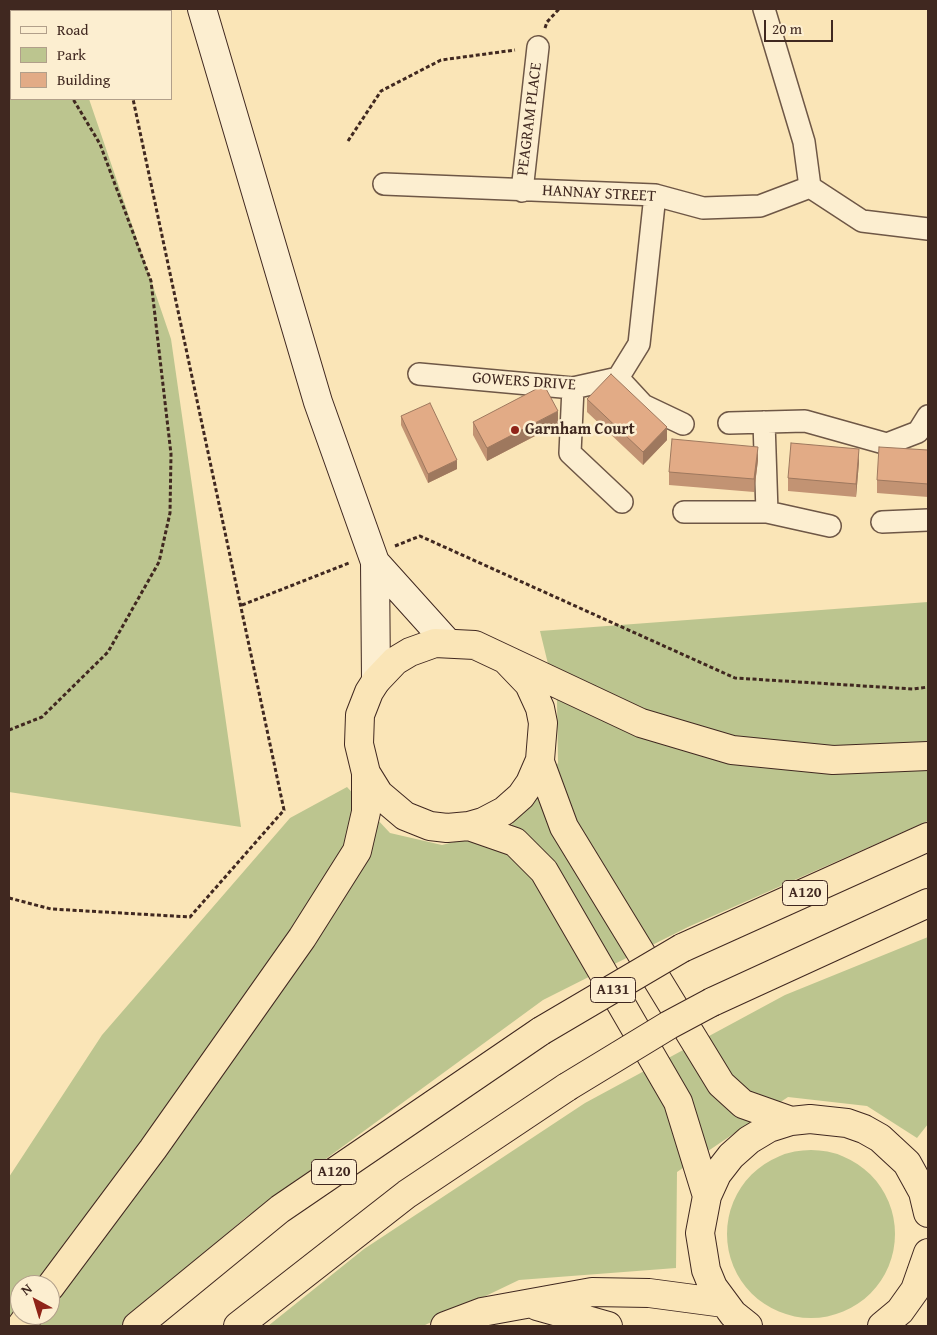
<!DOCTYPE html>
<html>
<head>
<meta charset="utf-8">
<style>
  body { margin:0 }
  #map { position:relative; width:937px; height:1335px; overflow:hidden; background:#fae5b7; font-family:"Gentium Book Plus",serif }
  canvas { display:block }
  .frame { position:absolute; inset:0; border:10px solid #402820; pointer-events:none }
  .legend { position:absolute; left:10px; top:10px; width:162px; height:90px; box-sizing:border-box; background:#fceed0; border:1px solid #b19f8a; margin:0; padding:6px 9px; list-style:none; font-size:15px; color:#402820 }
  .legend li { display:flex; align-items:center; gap:10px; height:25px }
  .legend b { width:25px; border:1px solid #b19f8a }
  .north { position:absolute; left:10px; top:1275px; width:50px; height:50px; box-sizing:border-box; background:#fceed0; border:1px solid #b19f8a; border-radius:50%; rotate:321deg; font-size:14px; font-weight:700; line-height:20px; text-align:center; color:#402820 }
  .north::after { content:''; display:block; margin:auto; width:18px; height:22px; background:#8f2418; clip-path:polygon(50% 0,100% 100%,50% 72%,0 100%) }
  .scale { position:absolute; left:764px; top:20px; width:69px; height:22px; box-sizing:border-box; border:2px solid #402820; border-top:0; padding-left:6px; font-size:15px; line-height:18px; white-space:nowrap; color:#402820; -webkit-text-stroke:4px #fceed0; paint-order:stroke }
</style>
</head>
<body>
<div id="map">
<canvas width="937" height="1335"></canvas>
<div class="frame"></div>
<ul class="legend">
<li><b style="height:6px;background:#fceed0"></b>Road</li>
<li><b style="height:14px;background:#bcc58f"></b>Park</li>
<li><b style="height:14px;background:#e2ab86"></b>Building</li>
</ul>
<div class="north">N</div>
<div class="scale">20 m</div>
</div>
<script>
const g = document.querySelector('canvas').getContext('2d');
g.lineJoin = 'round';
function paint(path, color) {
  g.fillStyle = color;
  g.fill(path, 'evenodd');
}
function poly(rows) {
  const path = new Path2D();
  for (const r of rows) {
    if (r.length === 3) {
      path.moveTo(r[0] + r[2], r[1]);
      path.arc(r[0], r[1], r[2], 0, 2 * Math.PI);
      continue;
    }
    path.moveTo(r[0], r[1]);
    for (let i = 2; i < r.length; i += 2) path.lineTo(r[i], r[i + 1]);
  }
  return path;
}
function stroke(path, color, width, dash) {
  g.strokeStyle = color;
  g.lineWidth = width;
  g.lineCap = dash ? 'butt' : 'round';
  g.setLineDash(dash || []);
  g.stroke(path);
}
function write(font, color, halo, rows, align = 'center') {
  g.font = font + ' "Gentium Book Plus",serif';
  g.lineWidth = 5;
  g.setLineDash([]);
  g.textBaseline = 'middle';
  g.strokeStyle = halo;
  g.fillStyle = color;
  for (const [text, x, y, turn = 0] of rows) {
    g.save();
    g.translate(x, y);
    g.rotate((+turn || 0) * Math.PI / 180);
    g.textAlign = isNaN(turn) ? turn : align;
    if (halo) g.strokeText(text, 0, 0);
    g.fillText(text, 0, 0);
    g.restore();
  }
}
paint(poly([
  [11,18,11,99,89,99,171,339,241,827,9,792,9,19],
  [928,602,928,821,688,927,543,1000,245,1218,121,1326,9,1326,9,1177,102,1035,290,818,347,787,390,833,442,845,509,828,558,763,557,701,540,631],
  [20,1285,50,1285,50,1315,20,1315],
  [928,937,928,1124,917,1138,867,1106,788,1097,677,1172,676,1268,519,1280,423,1326,268,1326,364,1249,585,1103,785,995],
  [811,1234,84]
]), '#bcc58f');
const minor = poly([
  [764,9,804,142,810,187,862,221,928,229],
  [384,184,655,195,703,208,760,206,810,187],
  [522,191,538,47],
  [419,374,573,388,618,378,639,344,655,195],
  [618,378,643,405,683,424],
  [573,388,570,453,622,502],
  [764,422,767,512],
  [729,423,805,421,887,444,918,432,928,416],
  [684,512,767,512,830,526],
  [882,522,928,520]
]);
const secondary = poly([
  [202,9,318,402,375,562,447,642],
  [375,562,376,681]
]);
const trunk = poly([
  [507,661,529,684,540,708,543,723,540,760,530,783,521,796,504,811,483,822,469,826,447,828,430,826,405,816,379,794,366,773,359,744,360,715,369,692,376,681,395,661,410,652,435,643,475,645,641,723,732,750,833,760,928,756],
  [540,762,564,827,721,1084,743,1104,791,1121],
  [469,826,515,842,544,871,678,1102,707,1196],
  [682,948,928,837],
  [712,1002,928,903],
  [50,1287,153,1149,302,938,357,851,366,812,366,773],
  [537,1306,608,1326],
  [21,1326,29,1315],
  [137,1326,280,1209,541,1031],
  [238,1326,407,1194,567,1087],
  [445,1326,482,1312,592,1292,649,1293,724,1303],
  [748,1326,733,1314,713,1287,706,1270,700,1233,707,1196,717,1174,731,1156,749,1140,769,1128,791,1121,810,1119,847,1123,864,1129,880,1138,907,1163,923,1192,928,1213],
  [882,1326,900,1311,915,1290,928,1253]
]);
stroke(minor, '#6e5746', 24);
stroke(secondary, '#402820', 30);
stroke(trunk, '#402820', 30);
stroke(poly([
  [114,9,115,11],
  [58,11,62,9],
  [545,28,547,22,559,9],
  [9,38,11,38],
  [348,141,381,91,441,60,515,50],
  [395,546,420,536,735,678,913,689,928,687],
  [242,605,349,563],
  [9,730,42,717,108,652,159,562,170,513,171,454,151,281,100,144,73,99],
  [9,898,51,909,190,917,284,810,133,99]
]), '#402820', 3, [4, 2.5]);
stroke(minor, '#fceed0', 21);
stroke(secondary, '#fceed0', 28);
stroke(trunk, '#fae5b7', 28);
const trunkBridge = poly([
  [541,1031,682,948],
  [567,1087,669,1025,712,1002]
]);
stroke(trunkBridge, '#402820', 30, []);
stroke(trunkBridge, '#fae5b7', 28);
paint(poly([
  [587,399,667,440,643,465,587,412],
  [401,416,457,469,428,483,401,425],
  [473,422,558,424,487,461,473,435],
  [928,450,928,497,877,493,877,480],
  [758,460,754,492,669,485,669,472],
  [859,462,856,497,788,491,788,478]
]), '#c29373');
paint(poly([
  [558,411,558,424,487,461,487,448],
  [667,427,667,440,643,465,643,452],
  [758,447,758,460,754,492,754,479],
  [859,449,859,462,856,497,856,484],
  [457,460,457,469,428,483,428,474]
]), '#9e785e');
const building = poly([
  [611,374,667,427,643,452,587,399,611,374],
  [544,385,558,411,487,448,473,422,544,385],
  [430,403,457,460,428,474,401,416,430,403],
  [672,439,758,447,754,479,669,472,672,439],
  [791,443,859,449,856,484,788,478,791,443],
  [879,447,928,450,928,484,877,480,879,447]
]);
paint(building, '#e2ab86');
stroke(building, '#9e785e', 1);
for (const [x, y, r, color] of [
  [515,430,5,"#8f2418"]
]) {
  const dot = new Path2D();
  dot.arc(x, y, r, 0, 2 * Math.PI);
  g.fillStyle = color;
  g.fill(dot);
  stroke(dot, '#fceed0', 2);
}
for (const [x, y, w] of [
  [805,893,45],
  [613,990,45],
  [334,1172,45]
]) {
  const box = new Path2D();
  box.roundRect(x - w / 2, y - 12.5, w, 25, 4);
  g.fillStyle = '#fceed0';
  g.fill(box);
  stroke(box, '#402820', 1);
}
write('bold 15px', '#402820', null, [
  ["A120",805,893],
  ["A131",613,990],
  ["A120",334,1172]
]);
write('16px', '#402820', '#fceed0', [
  ["PEAGRAM PLACE",530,119,-83],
  ["HANNAY STREET",599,194,3],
  ["GOWERS DRIVE",524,382,4]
]);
write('bold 16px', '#402820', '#fceed0', [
  ["Garnham Court",525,430]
], 'left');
</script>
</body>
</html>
